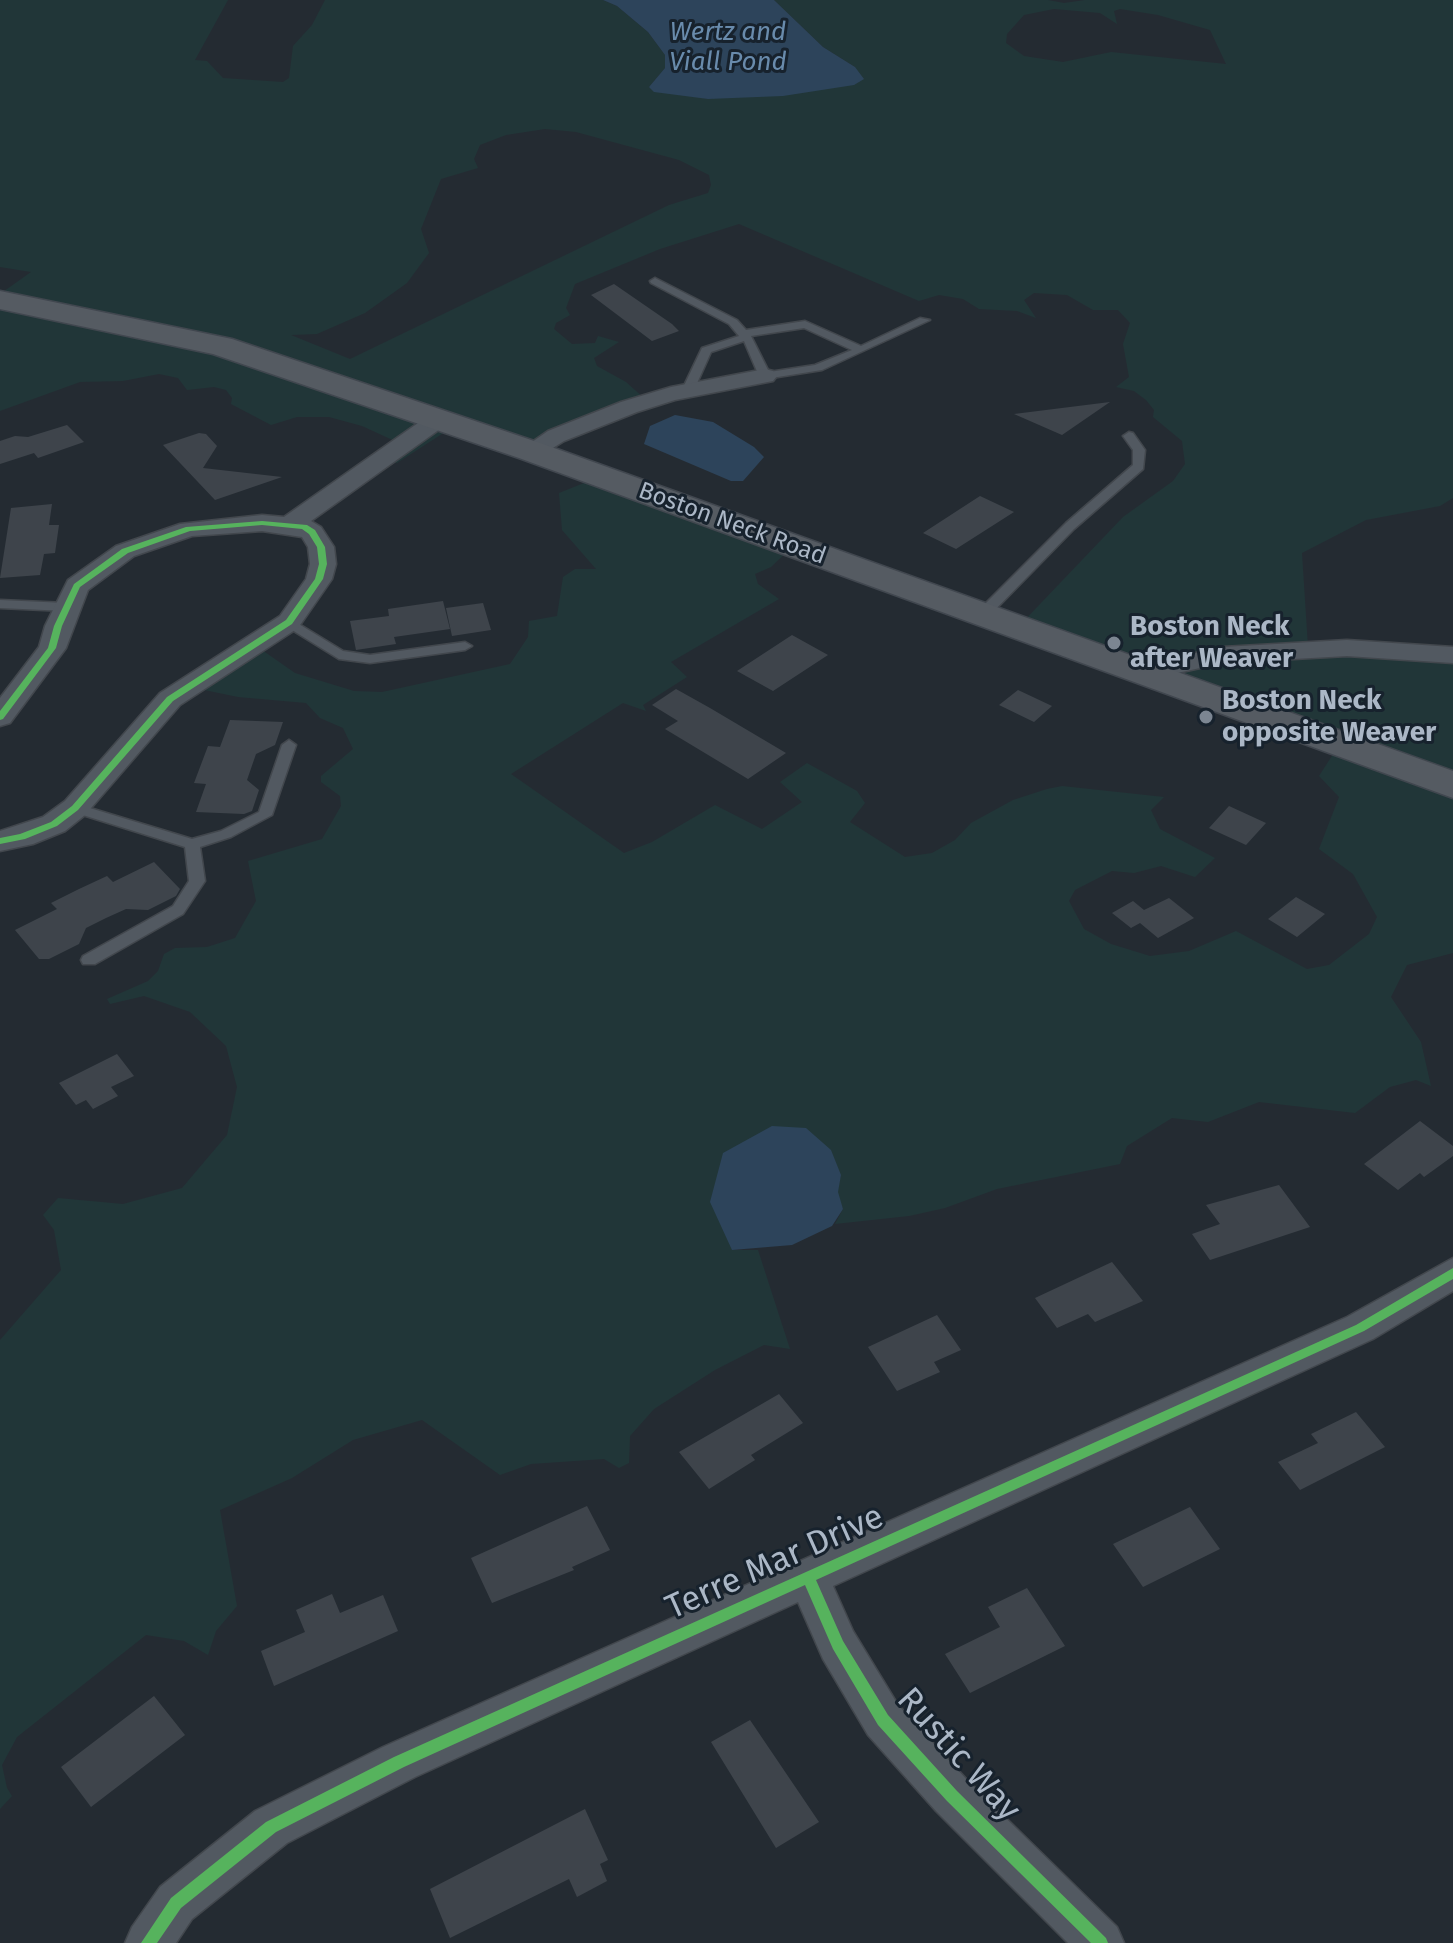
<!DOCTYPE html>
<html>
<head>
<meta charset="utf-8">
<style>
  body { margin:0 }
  canvas { display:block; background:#242b32 }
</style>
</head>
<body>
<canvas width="1453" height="1943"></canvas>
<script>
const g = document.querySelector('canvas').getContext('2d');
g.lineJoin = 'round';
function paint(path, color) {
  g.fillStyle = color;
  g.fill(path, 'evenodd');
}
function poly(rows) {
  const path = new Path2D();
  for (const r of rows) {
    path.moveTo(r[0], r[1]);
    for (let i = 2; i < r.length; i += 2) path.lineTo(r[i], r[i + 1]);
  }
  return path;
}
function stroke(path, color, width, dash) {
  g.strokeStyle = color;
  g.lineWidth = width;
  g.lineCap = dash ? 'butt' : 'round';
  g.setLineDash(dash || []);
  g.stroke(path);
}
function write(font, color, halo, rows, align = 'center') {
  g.font = font + ' "Fira Sans",sans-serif';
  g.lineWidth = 6;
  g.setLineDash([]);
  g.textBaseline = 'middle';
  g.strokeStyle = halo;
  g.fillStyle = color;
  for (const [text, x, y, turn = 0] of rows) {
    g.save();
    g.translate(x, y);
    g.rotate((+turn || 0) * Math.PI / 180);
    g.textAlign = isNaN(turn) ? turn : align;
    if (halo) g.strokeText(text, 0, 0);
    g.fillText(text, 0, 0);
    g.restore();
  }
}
paint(poly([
  [0,0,228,0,195,60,207,61,223,78,283,82,289,78,293,46,312,25,325,0,603,0,617,6,648,32,665,55,665,68,649,87,708,99,855,67,823,47,774,0,1048,0,1064,3,1085,0,1453,0,1453,498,1440,506,1366,520,1302,553,1308,647,1453,655,1453,953,1407,965,1391,997,1421,1042,1431,1086,1416,1080,1390,1087,1355,1113,1259,1102,1208,1122,1172,1118,1127,1146,1120,1164,997,1189,945,1208,909,1216,835,1224,843,1209,837,1192,841,1175,732,1250,758,1250,790,1349,764,1345,715,1370,654,1409,630,1436,629,1463,619,1468,604,1459,531,1464,500,1475,422,1420,353,1440,292,1478,220,1510,237,1606,216,1631,208,1655,184,1641,146,1635,17,1737,2,1765,7,1788,12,1796,0,1809,0,1340,61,1270,54,1230,43,1215,58,1198,123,1204,182,1188,227,1135,237,1087,226,1046,190,1012,144,996,110,1004,107,999,148,981,158,971,164,954,175,948,207,947,235,938,256,901,248,861,322,839,341,806,340,796,321,782,321,776,353,749,343,728,320,718,306,703,238,697,185,686,252,643,295,673,354,691,382,692,510,664,528,637,529,621,557,616,563,577,575,569,596,569,562,530,559,493,599,477,793,546,771,567,755,574,758,584,779,599,671,662,687,677,643,705,646,711,623,703,511,774,624,853,652,842,715,805,762,829,802,802,780,782,807,763,857,791,865,803,850,822,905,857,932,853,955,840,971,823,1013,800,1047,789,1062,786,1164,797,1151,810,1160,829,1215,858,1195,877,1161,866,1134,873,1112,871,1075,890,1069,901,1084,929,1111,944,1150,956,1189,951,1236,931,1307,969,1329,965,1369,934,1377,917,1353,874,1319,849,1339,797,1319,776,1339,745,1020,625,1123,517,1173,481,1185,464,1182,441,1153,417,1154,410,1146,400,1134,391,1116,387,1129,377,1123,344,1130,323,1118,310,1093,310,1067,295,1034,293,1024,300,1036,318,1017,311,979,309,963,299,939,295,919,301,739,224,660,249,575,284,566,308,570,315,556,323,554,329,572,344,595,343,598,336,619,342,594,358,597,366,626,382,645,399,534,448,445,432,397,463,388,461,397,442,362,426,329,417,297,417,271,425,231,404,232,398,226,390,214,387,187,390,178,378,159,374,123,381,80,382,0,411,0,294,31,272,0,267],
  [1054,9,1100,13,1117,24,1114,11,1120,9,1158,15,1210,30,1226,64,1111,52,1063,62,1024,56,1006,43,1007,34,1024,15],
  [545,129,576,132,679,160,709,175,711,185,708,193,669,205,350,359,291,335,317,334,365,313,407,283,429,253,421,229,441,179,478,168,474,159,480,145,506,135]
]), '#213638');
paint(poly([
  [603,0,774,0,823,47,855,67,864,79,854,85,783,96,708,99,654,92,649,87,665,68,665,55,648,32,617,6],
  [675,415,713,422,754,447,764,457,743,481,731,481,644,444,650,426],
  [772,1126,806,1128,831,1150,841,1175,838,1192,843,1209,832,1226,792,1245,732,1250,710,1202,723,1153]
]), '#2d445b');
paint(poly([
  [614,284,672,324,679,331,652,341,591,295],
  [1110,402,1062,435,1014,414],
  [67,425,84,442,38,458,34,453,0,464,0,441,15,436,28,437],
  [199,433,206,434,217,446,203,468,282,477,215,500,163,445],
  [980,496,1014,512,956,549,923,533],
  [52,504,49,525,59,525,55,553,44,554,40,575,0,578,11,508],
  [443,601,450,629,394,637,396,644,356,650,350,621,389,616,388,609],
  [483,603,491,630,452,636,446,608],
  [792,635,828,655,773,691,737,671],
  [676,689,710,708,786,753,748,779,665,729,678,721,652,705],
  [1018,690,1052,706,1034,722,999,705],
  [230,720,283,722,275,745,256,754,247,780,259,790,252,811,244,814,196,812,206,784,194,783,208,746,220,747],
  [1229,806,1266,823,1246,845,1209,828],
  [154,862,180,889,176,896,148,910,126,909,106,918,86,928,79,944,49,959,39,959,15,930,57,909,51,903,79,889,107,876,113,882],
  [1296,897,1325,914,1297,937,1268,919],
  [1169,898,1194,918,1158,938,1140,923,1131,928,1112,913,1133,901,1144,910],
  [117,1054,134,1076,111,1087,118,1096,93,1109,86,1100,76,1105,59,1083],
  [1420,1121,1453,1146,1453,1156,1424,1177,1420,1173,1398,1190,1364,1164],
  [1279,1185,1310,1227,1210,1260,1192,1234,1220,1224,1206,1205],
  [1112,1262,1143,1301,1095,1322,1088,1314,1057,1328,1035,1298],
  [937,1315,961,1350,934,1362,940,1372,897,1391,868,1347],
  [779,1394,803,1423,751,1455,755,1460,709,1489,679,1452],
  [1356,1412,1385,1447,1300,1490,1278,1462,1318,1443,1311,1434],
  [587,1506,610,1550,572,1567,574,1570,492,1603,471,1558],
  [1190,1507,1220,1549,1143,1587,1113,1544],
  [1027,1588,1065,1646,970,1693,945,1654,1000,1627,988,1607],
  [332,1594,340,1613,383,1595,398,1631,274,1686,261,1651,305,1632,296,1610],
  [154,1696,185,1735,91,1807,61,1767],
  [750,1720,819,1822,776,1848,711,1742],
  [585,1809,608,1860,600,1864,607,1881,577,1897,569,1879,450,1938,430,1889]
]), '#3e444b');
const service = poly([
  [655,278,737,320,746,330,805,321,861,346,920,318,930,320,822,370,765,379,759,376,744,341,711,352,694,390,688,393,682,390,702,348,739,336,729,324,651,283,650,281,655,278],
  [804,328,852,350,815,365,769,372,751,336,804,328],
  [1129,432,1133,433,1145,450,1143,469,1074,529,989,616,979,616,979,610,1066,523,1133,465,1133,450,1123,436,1129,432],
  [0,600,66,603,73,607,66,611,0,608,0,600],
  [289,618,343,651,370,655,465,642,472,646,465,650,370,663,339,659,284,625,282,622,289,618],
  [289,740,296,745,272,815,231,837,200,847,205,881,183,914,95,964,83,964,81,960,83,956,173,906,189,881,185,847,70,811,68,808,70,805,80,805,192,839,221,831,259,812,282,745,289,740]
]);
const minor = poly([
  [765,369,773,371,777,376,773,381,675,400,637,412,564,441,540,456,531,458,519,451,548,431,621,402,671,387,765,369],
  [439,412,451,419,447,424,311,521,321,527,334,547,336,564,332,579,298,628,180,705,85,815,65,831,33,844,0,851,0,831,43,817,65,801,160,693,280,616,306,579,310,564,308,547,302,537,262,531,192,536,134,556,88,590,66,648,10,723,0,726,0,698,39,647,45,626,68,580,116,546,180,524,262,515,284,517,431,414,439,412],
  [1347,640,1453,647,1453,663,1347,656,1223,663,1145,680,1135,678,1131,672,1135,666,1223,647,1347,640],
  [1453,1258,1453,1291,1373,1339,833,1586,853,1631,898,1705,968,1781,1117,1927,1124,1943,1068,1943,936,1811,868,1735,823,1659,798,1602,415,1777,287,1843,192,1919,176,1943,125,1943,132,1927,160,1887,255,1811,383,1747,1347,1317,1453,1258]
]);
const primary = poly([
  [0,291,232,339,543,444,1453,771,1453,798,519,458,213,354,0,309,0,291]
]);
stroke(service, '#42474d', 3);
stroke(minor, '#42474d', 3);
stroke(primary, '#41474f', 3);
paint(service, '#525961');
paint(minor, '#525961');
paint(primary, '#555b62');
paint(poly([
  [262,521,307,525,315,530,325,547,327,564,323,579,292,624,173,701,78,810,57,826,25,839,0,844,0,838,20,834,51,822,72,806,167,697,286,620,315,579,319,564,317,547,309,534,302,529,262,525,190,531,128,553,80,587,62,626,56,648,3,719,0,720,0,711,48,648,54,626,74,584,122,549,186,527,262,521],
  [1453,1268,1453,1279,1364,1331,816,1580,843,1641,888,1715,957,1791,1106,1938,1108,1943,1091,1943,947,1801,878,1725,833,1649,805,1585,404,1767,276,1832,181,1908,157,1943,141,1943,171,1898,266,1822,394,1757,1356,1325,1453,1268]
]), '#56b35d');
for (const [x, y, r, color] of [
  [1114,643,8,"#7c8692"],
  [1206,717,8,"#7c8692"]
]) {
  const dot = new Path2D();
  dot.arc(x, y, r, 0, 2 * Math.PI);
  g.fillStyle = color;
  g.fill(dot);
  stroke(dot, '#17222d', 3);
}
write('24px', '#abb7c6', '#17222d', [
  ["Boston Neck Road",732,524,20]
]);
write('italic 26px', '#698bac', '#17222d', [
  ["Wertz and",728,33],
  ["Viall Pond",728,63]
]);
write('bold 28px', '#abb7c6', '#17222d', [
  ["Boston Neck",1130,627],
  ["after Weaver",1130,659],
  ["Boston Neck",1222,701],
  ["opposite Weaver",1222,733]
], 'left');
write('34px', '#abb7c6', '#17222d', [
  ["Terre Mar Drive",775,1563,-24],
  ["Rustic Way",958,1755,48]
]);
</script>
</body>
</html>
